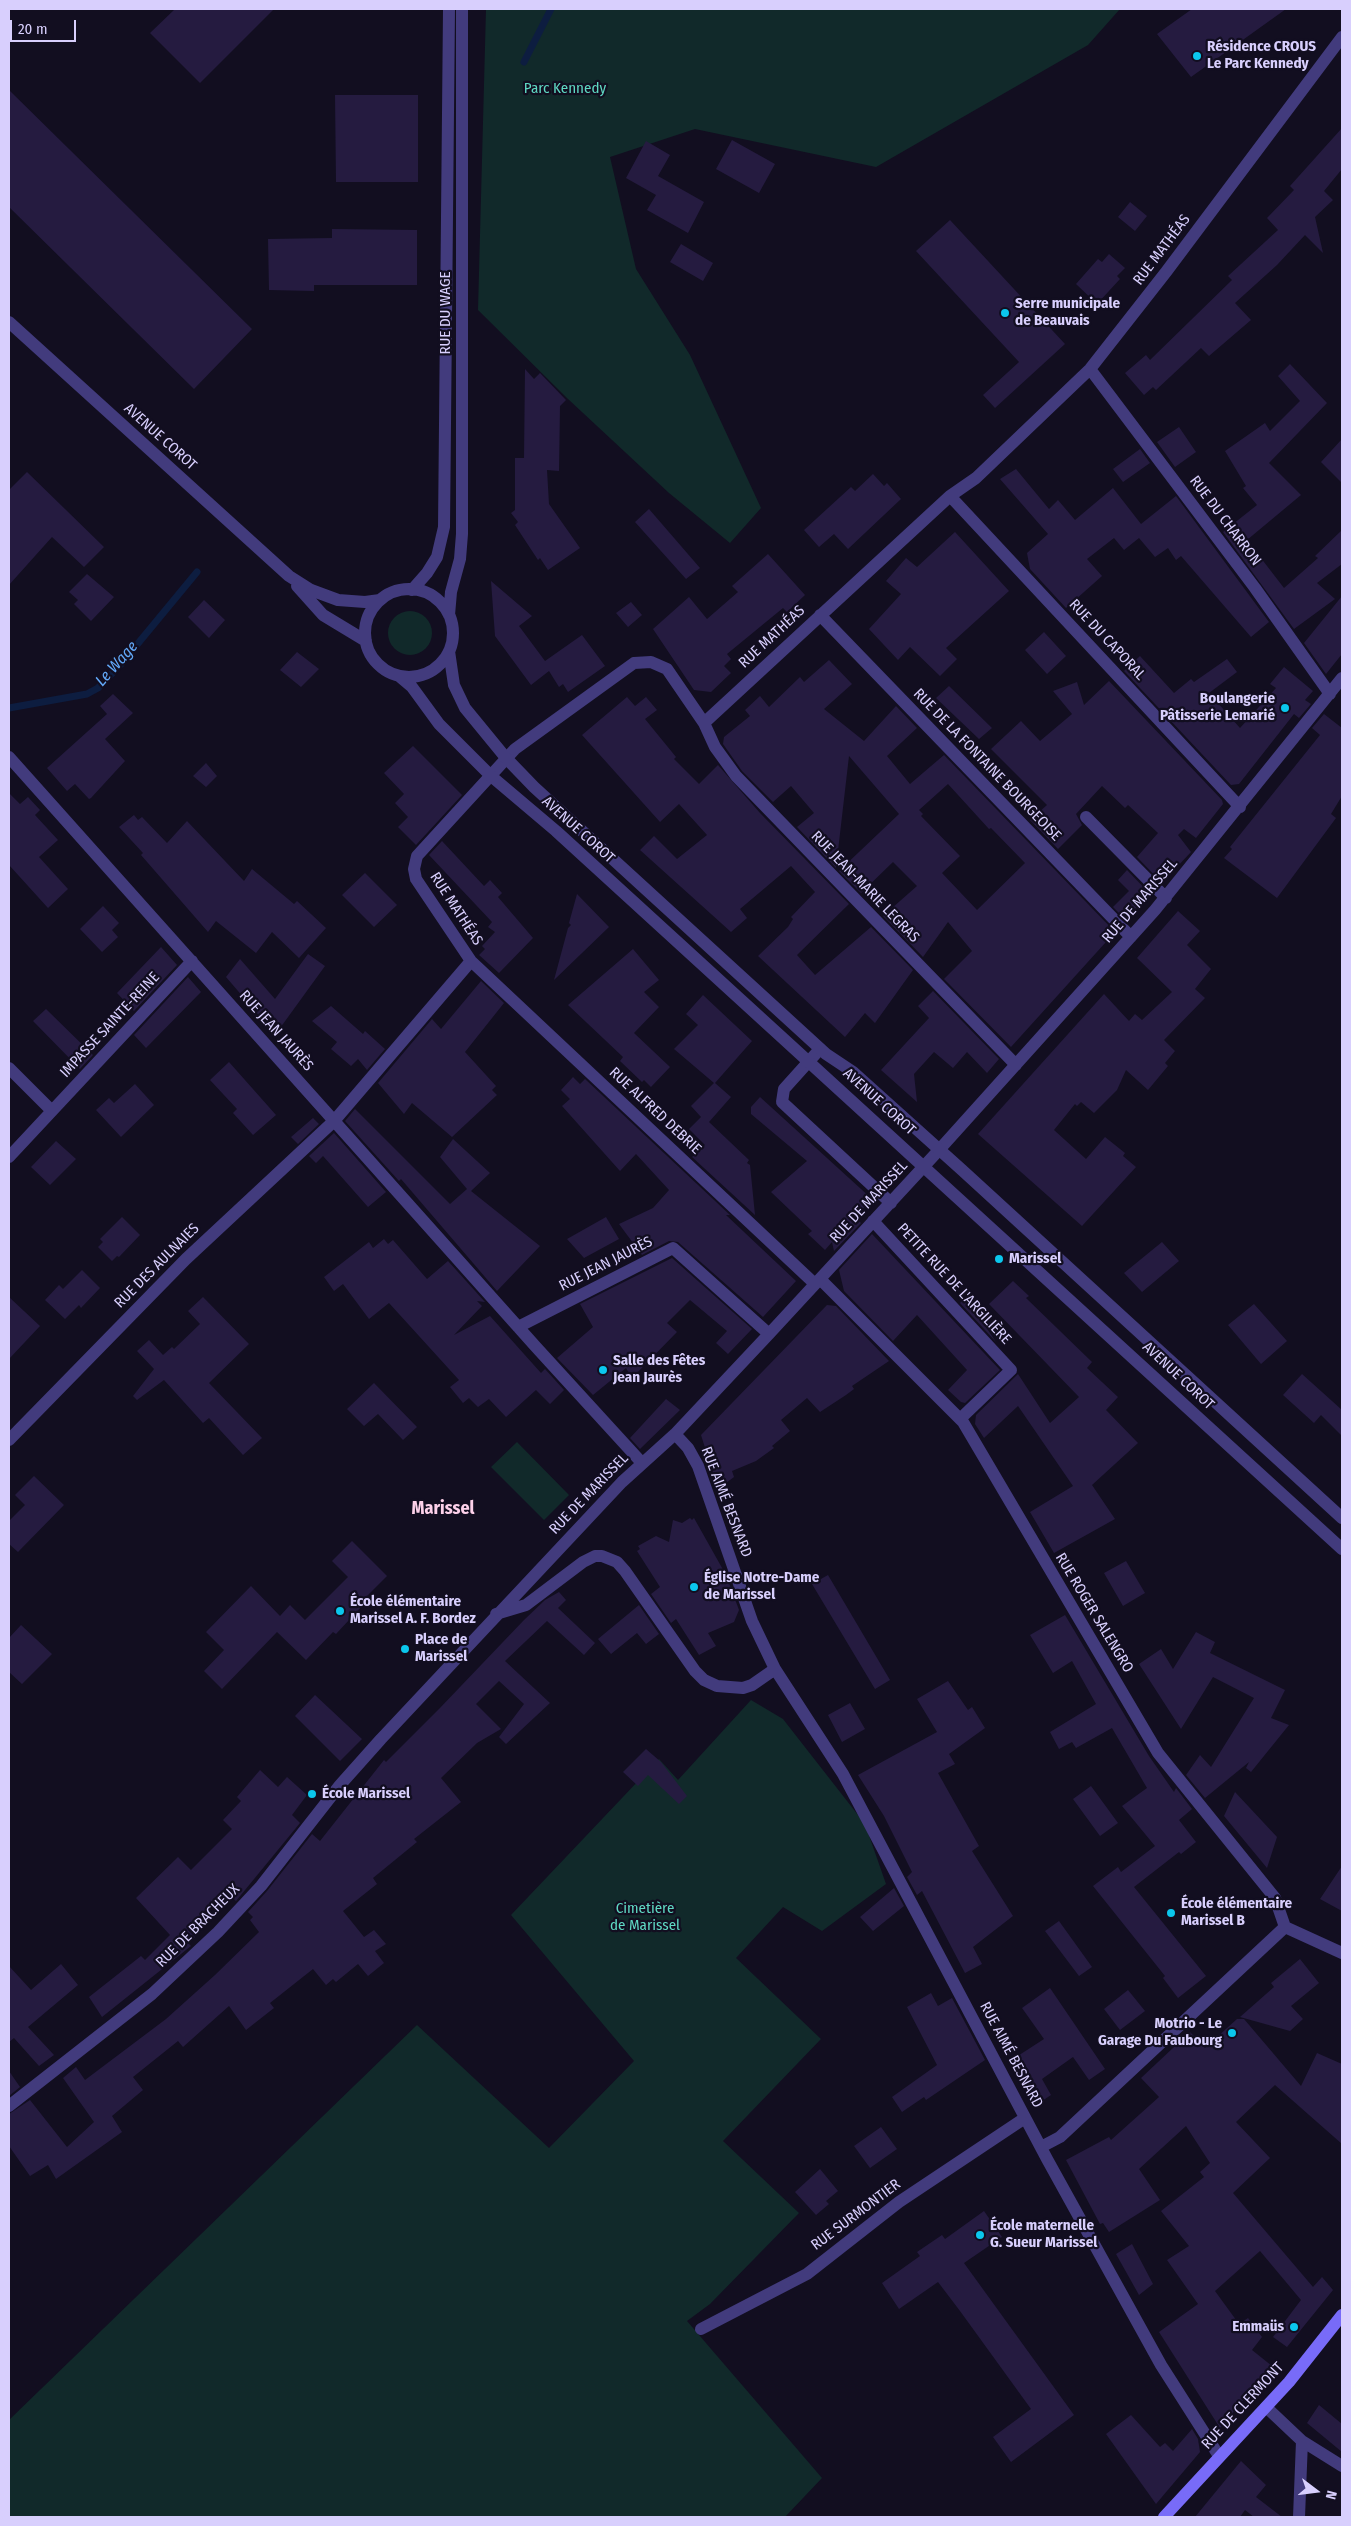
<!DOCTYPE html>
<html>
<head>
<meta charset="utf-8">
<style>
  body { margin:0 }
  #map { position:relative; width:1351px; height:2526px; overflow:hidden; background:#120e20; font-family:"Fira Sans Condensed",sans-serif }
  canvas { display:block }
  .frame { position:absolute; inset:0; border:10px solid #d8cffd; pointer-events:none }
  .north { position:absolute; left:1291px; top:2466px; width:50px; height:50px; -webkit-text-stroke:4px #120e20; paint-order:stroke; rotate:105deg; font-size:14px; font-weight:700; line-height:20px; text-align:center; color:#d8cffd }
  .north::after { content:''; display:block; margin:auto; width:18px; height:22px; background:#d8cffd; clip-path:polygon(50% 0,100% 100%,50% 72%,0 100%) }
  .scale { position:absolute; left:10px; top:20px; width:66px; height:22px; box-sizing:border-box; border:2px solid #d8cffd; border-top:0; padding-left:6px; font-size:15px; line-height:18px; white-space:nowrap; color:#d8cffd; -webkit-text-stroke:4px #120e20; paint-order:stroke }
</style>
</head>
<body>
<div id="map">
<canvas width="1351" height="2526"></canvas>
<div class="frame"></div>
<div class="north">N</div>
<div class="scale">20 m</div>
</div>
<script>
const g = document.querySelector('canvas').getContext('2d');
g.lineJoin = 'round';
function paint(path, color) {
  g.fillStyle = color;
  g.fill(path, 'evenodd');
}
function poly(rows) {
  const path = new Path2D();
  for (const r of rows) {
    if (r.length === 3) {
      path.moveTo(r[0] + r[2], r[1]);
      path.arc(r[0], r[1], r[2], 0, 2 * Math.PI);
      continue;
    }
    path.moveTo(r[0], r[1]);
    for (let i = 2; i < r.length; i += 2) path.lineTo(r[i], r[i + 1]);
  }
  return path;
}
function stroke(path, color, width, dash) {
  g.strokeStyle = color;
  g.lineWidth = width;
  g.lineCap = dash ? 'butt' : 'round';
  g.setLineDash(dash || []);
  g.stroke(path);
}
function write(font, color, halo, rows, align = 'center') {
  g.font = font + ' "Fira Sans Condensed",sans-serif';
  g.lineWidth = 4.5;
  g.setLineDash([]);
  g.textBaseline = 'middle';
  g.strokeStyle = halo;
  g.fillStyle = color;
  for (const [text, x, y, turn = 0] of rows) {
    g.save();
    g.translate(x, y);
    g.rotate((+turn || 0) * Math.PI / 180);
    g.textAlign = isNaN(turn) ? turn : align;
    if (halo) g.strokeText(text, 0, 0);
    g.fillText(text, 0, 0);
    g.restore();
  }
}
paint(poly([
  [486,9,1120,9,1088,45,876,167,695,129,610,157,636,269,690,355,761,508,730,543,669,493,568,399,478,310],
  [410,633,22],
  [517,1442,569,1495,544,1520,491,1467],
  [751,1700,783,1719,865,1824,886,1884,822,1931,783,1907,736,1958,821,2039,723,2141,799,2213,710,2304,687,2321,822,2478,785,2517,9,2517,9,2420,417,2025,549,2148,634,2061,511,1915,659,1759,678,1780]
]), '#11292a');
stroke(poly([
  [524,62,551,9],
  [9,708,87,694,98,688,121,664,197,572]
]), '#0d1d40', 7);
paint(poly([
  [175,9,274,9,200,83,150,33],
  [1192,9,1286,9,1191,77,1157,34],
  [9,90,252,329,194,389,9,207],
  [335,95,418,95,418,182,336,182],
  [1342,128,1342,169,1324,191,1333,200,1315,217,1323,253,1305,235,1277,265,1235,303,1251,320,1209,356,1201,348,1156,390,1153,387,1144,395,1125,373,1146,355,1150,360,1232,280,1228,276,1278,230,1267,218,1294,190,1290,186],
  [732,140,775,164,759,193,716,169],
  [646,141,670,155,658,176,704,202,688,233,647,210,656,195,626,178],
  [1130,202,1147,216,1135,231,1118,217],
  [950,220,1065,344,995,408,983,395,1019,362,916,251],
  [332,229,417,230,417,285,314,285,314,291,269,290,268,239,332,238],
  [681,244,713,263,703,281,670,262],
  [1109,254,1125,268,1117,276,1120,279,1097,304,1076,284,1098,259,1102,262],
  [1290,364,1327,403,1269,463,1301,495,1247,540,1284,588,1318,558,1315,556,1342,530,1342,564,1317,583,1335,599,1294,629,1223,532,1257,505,1243,488,1246,486,1225,451,1265,423,1270,431,1300,401,1278,376],
  [525,369,534,379,540,373,566,400,560,406,559,471,547,470,549,504,580,548,548,570,540,558,538,560,515,525,518,522,511,513,515,510,515,458,524,458],
  [1179,427,1196,452,1175,467,1157,442],
  [1342,439,1342,483,1321,462],
  [1140,449,1150,463,1123,482,1113,469],
  [1016,469,1049,509,1058,500,1075,520,1113,488,1141,524,1176,496,1269,622,1251,637,1181,556,1176,560,1168,548,1155,557,1139,538,1124,550,1114,538,1087,559,1102,576,1066,608,1030,569,1027,553,1048,534,1000,479],
  [27,472,104,547,84,567,52,537,9,585,9,490],
  [873,474,884,486,887,483,901,499,848,549,834,534,819,547,804,530,851,487,855,491],
  [649,509,700,568,686,579,635,522],
  [955,532,1009,591,946,648,957,659,940,676,910,647,898,660,869,629,901,594,886,581,906,558,917,567],
  [768,554,805,595,787,612,783,608,727,654,731,659,724,666,731,673,711,692,694,690,653,629,689,597,707,619,738,592,732,586],
  [87,574,114,597,91,621,74,604,78,600,69,592],
  [491,581,532,616,519,626,545,661,582,635,605,666,568,692,563,684,559,687,549,671,531,685,495,636],
  [1342,596,1342,654,1326,674,1304,643],
  [204,600,225,620,209,638,188,617],
  [631,602,642,615,628,627,616,613],
  [1044,632,1066,656,1047,674,1025,650],
  [297,652,319,669,301,687,280,670],
  [1140,656,1174,693,1191,679,1194,682,1227,659,1237,672,1209,693,1240,728,1276,688,1270,684,1284,667,1313,691,1305,700,1311,704,1299,718,1294,714,1239,784,1231,785,1124,671],
  [829,660,852,684,824,709,864,741,896,706,917,728,887,756,910,784,944,755,1115,932,1011,1047,944,979,972,951,948,922,923,957,883,916,917,886,893,862,861,893,839,871,899,814,849,756,836,868,797,827,814,813,791,786,773,802,742,771,723,744,724,737,750,716,745,710,760,696,769,707,800,677,804,682],
  [948,784,989,829,991,828,1025,863,977,910,942,873,960,856,921,816,923,814,919,810],
  [1109,681,1222,800,1223,804,1196,838,1184,829,1178,835,1191,852,1162,883,1137,857,1158,833,1128,805,1125,808,1102,786,1076,814,1082,825,1058,849,1030,820,1047,805,991,749,1021,721,1040,741,1072,714,1053,691,1077,682,1084,705],
  [949,686,992,728,979,739,936,698],
  [113,694,133,713,105,739,125,761,91,798,89,799,75,784,67,791,47,768,107,714,100,706],
  [627,697,635,706,646,697,657,710,645,719,676,757,674,759,699,784,718,765,760,813,849,904,797,955,815,975,871,927,913,970,875,1023,865,1013,845,1037,758,956,788,927,793,919,791,917,815,892,791,866,740,909,747,918,731,932,640,850,654,836,677,859,707,835,679,804,660,822,582,735],
  [1324,714,1342,728,1342,796,1331,814,1336,818,1277,898,1224,858,1232,849,1230,847,1320,735,1312,728],
  [413,746,462,795,416,845,398,827,408,817,395,803,404,794,384,773],
  [206,763,217,776,206,787,193,776],
  [9,793,20,804,28,797,40,810,35,815,58,840,39,857,68,889,48,908,9,865],
  [134,815,138,820,142,817,167,843,187,821,244,881,252,869,294,904,297,901,326,928,299,958,272,932,256,953,216,921,208,932,141,855,143,853,119,827],
  [442,841,484,886,490,880,502,893,498,897,533,938,499,973,479,955,485,949,482,946,495,932,488,927,492,922,429,855],
  [1127,870,1150,894,1126,920,1113,907,1129,891,1118,880],
  [365,873,397,905,374,927,342,895],
  [577,894,609,927,554,980,568,928,571,925,569,923],
  [103,906,119,923,112,930,118,937,102,952,80,929],
  [1178,911,1200,931,1187,945,1211,969,1195,989,1205,998,1164,1040,1175,1051,1165,1063,1168,1066,1148,1090,1126,1070,1117,1090,1094,1113,1081,1102,1077,1106,1075,1104,1054,1130,1086,1159,1105,1137,1125,1153,1123,1156,1136,1167,1082,1226,978,1134,1104,994,1129,1021,1135,1014,1142,1020,1172,992,1137,958],
  [161,947,177,965,134,1011,117,993],
  [633,949,659,980,644,992,659,1007,634,1033,670,1067,651,1087,644,1080,642,1082,620,1061,623,1057,568,1005],
  [308,954,325,966,283,1024,274,1033,226,977,240,959,275,999],
  [188,977,201,992,146,1048,134,1035],
  [481,981,504,1003,465,1052,496,1086,492,1090,497,1095,452,1137,412,1103,404,1114,378,1083,432,1019,441,1029],
  [933,991,999,1059,987,1073,967,1052,953,1068,934,1052,914,1074,917,1102,881,1070,929,1018,918,1006],
  [703,995,752,1041,715,1083,731,1097,709,1122,749,1160,747,1163,750,1165,755,1215,692,1157,705,1145,689,1129,701,1117,691,1106,714,1083,674,1049,698,1025,686,1014],
  [331,1006,363,1034,365,1031,385,1049,367,1070,358,1059,351,1066,331,1049,337,1042,312,1021],
  [46,1009,93,1055,80,1069,33,1021],
  [229,1062,276,1115,253,1135,233,1113,237,1109,210,1080],
  [573,1077,580,1084,585,1079,730,1215,726,1215,796,1281,763,1317,678,1242,669,1241,642,1255,619,1224,653,1208,669,1190,636,1154,620,1171,562,1106,570,1099,561,1090],
  [135,1084,154,1105,121,1137,96,1110,109,1098,114,1103],
  [760,1097,872,1199,855,1217,861,1223,834,1251,832,1242,825,1250,808,1234,812,1231,771,1192,807,1161,751,1114,751,1107],
  [355,1109,450,1204,467,1189,440,1157,453,1139,490,1173,471,1191,540,1246,497,1291,401,1179,399,1181,345,1121],
  [313,1118,319,1124,298,1144,291,1137],
  [334,1133,386,1192,368,1207,323,1156,316,1163,309,1156],
  [56,1141,76,1159,50,1185,31,1167],
  [122,1217,140,1235,119,1257,117,1256,112,1261,98,1247,103,1242,100,1239],
  [606,1217,619,1239,584,1258,567,1239],
  [872,1234,1000,1370,965,1403,961,1402,948,1390,967,1370,917,1315,893,1341,844,1291,839,1270],
  [384,1239,388,1244,393,1240,427,1279,448,1261,485,1302,477,1301,482,1306,454,1335,490,1316,541,1373,545,1369,564,1390,550,1404,536,1390,506,1417,489,1399,478,1407,469,1398,463,1403,450,1387,459,1380,389,1303,369,1319,343,1284,334,1291,324,1277,369,1242,373,1248],
  [1162,1242,1179,1261,1142,1292,1124,1273],
  [672,1258,752,1329,728,1354,716,1343,727,1331,690,1300,667,1323,677,1332,632,1378,626,1368,593,1395,557,1358,593,1327,580,1304],
  [82,1270,100,1288,81,1308,79,1305,65,1319,45,1300,59,1285,63,1289],
  [1013,1281,1029,1296,1026,1298,1092,1362,1087,1368,1118,1397,1106,1410,1138,1443,1092,1485,1115,1519,1054,1553,1030,1512,1073,1486,1018,1406,984,1438,975,1424,976,1415,1018,1374,1050,1423,1079,1397,989,1304],
  [9,1297,40,1326,9,1359],
  [203,1297,249,1344,209,1383,262,1438,243,1455,209,1418,203,1423,164,1380,137,1400,133,1396,154,1369,137,1351,149,1340,163,1355,172,1347,174,1349,200,1324,188,1311],
  [966,1297,996,1342,960,1303],
  [1254,1304,1287,1341,1261,1364,1228,1325],
  [827,1305,836,1306,889,1361,852,1386,854,1389,846,1395,820,1412,807,1398,781,1420,790,1431,772,1446,774,1448,756,1461,732,1471,734,1477,718,1489,701,1435],
  [1302,1374,1342,1410,1342,1436,1321,1415,1314,1423,1283,1395],
  [374,1383,417,1427,403,1440,378,1414,364,1426,347,1409],
  [666,1399,680,1410,640,1449,630,1438],
  [34,1476,64,1505,18,1552,9,1544,9,1521,25,1505,15,1495],
  [690,1518,692,1520,694,1518,726,1575,739,1610,734,1622,708,1633,716,1646,699,1655,676,1619,671,1623,651,1594,660,1587,637,1551,640,1549,638,1546,656,1536,669,1542,673,1520,682,1523],
  [352,1541,387,1576,360,1603,363,1605,336,1634,333,1632,306,1660,277,1632,222,1689,204,1671,224,1650,206,1632,251,1586,280,1616,290,1605,305,1620,348,1577,332,1561],
  [1126,1561,1145,1593,1123,1606,1104,1573],
  [828,1575,890,1680,875,1689,812,1584],
  [559,1592,566,1600,558,1608,595,1643,584,1655,547,1621,505,1661,550,1703,506,1744,499,1737,524,1704,499,1681,476,1704,501,1729,477,1743,441,1778,461,1802,414,1839,417,1842,373,1878,377,1884,343,1911,364,1937,374,1930,386,1944,375,1951,384,1963,368,1976,358,1964,336,1982,333,1979,326,1985,313,1969,270,2003,274,2008,246,2030,229,2006,183,2047,178,2041,133,2077,143,2090,112,2116,122,2132,56,2179,48,2165,30,2176,9,2146,9,2114,30,2100,67,2147,94,2122,63,2078,76,2067,85,2080,166,2019,215,1975,259,1932,250,1920,253,1917,248,1912,267,1891,312,1834,320,1841,384,1760,386,1762,439,1709,524,1620,545,1600],
  [639,1605,659,1634,646,1644,637,1633,611,1654,598,1639],
  [1065,1615,1149,1756,1174,1792,1176,1788,1192,1809,1179,1820,1196,1842,1181,1854,1179,1852,1134,1887,1206,1976,1178,1998,1163,1978,1165,1976,1093,1886,1118,1867,1121,1872,1155,1846,1122,1806,1147,1788,1112,1728,1076,1748,1072,1742,1059,1749,1050,1732,1096,1704,1072,1661,1053,1673,1030,1635],
  [21,1625,52,1654,22,1684,9,1672,9,1638],
  [1196,1632,1215,1642,1210,1653,1285,1690,1271,1718,1289,1725,1251,1772,1246,1768,1249,1762,1205,1798,1186,1775,1200,1755,1211,1767,1254,1698,1213,1677,1181,1729,1139,1664,1161,1649,1173,1669],
  [948,1681,968,1710,972,1707,985,1728,949,1754,955,1764,938,1773,979,1846,972,1851,1013,1916,973,1947,982,1964,965,1973,922,1891,917,1895,907,1877,912,1872,884,1816,858,1775,937,1732,917,1699],
  [315,1695,362,1739,340,1761,295,1716],
  [850,1703,865,1729,842,1742,828,1715],
  [646,1749,661,1762,687,1796,679,1804,648,1775,638,1786,623,1772],
  [260,1770,278,1787,287,1777,307,1795,292,1815,300,1823,236,1901,227,1892,188,1930,195,1937,189,1944,191,1946,102,2017,89,1997,141,1956,145,1960,170,1935,136,1898,178,1857,191,1870,232,1829,223,1820,241,1801,237,1797],
  [1091,1786,1118,1823,1100,1836,1073,1799],
  [1235,1792,1277,1837,1267,1868,1224,1816],
  [1342,1866,1342,1911,1320,1899],
  [894,1888,904,1906,873,1931,860,1917],
  [1059,1921,1092,1967,1079,1976,1045,1931],
  [1300,1959,1319,1983,1291,2006,1303,2019,1290,2031,1240,2017,1274,1987,1271,1983],
  [61,1964,78,1985,28,2027,54,2055,39,2066,14,2038,9,2042,9,1966,31,1990],
  [1050,1988,1105,2069,1089,2080,1073,2057,1042,2079,1051,2095,1036,2105,1010,2061,1044,2039,1022,2008],
  [1128,1990,1145,2011,1120,2030,1104,2009],
  [931,1993,938,2006,952,1998,985,2060,926,2100,924,2097,902,2112,892,2097,937,2065,907,2007],
  [1237,2019,1244,2019,1301,2086,1317,2053,1342,2064,1342,2144,1275,2085,1236,2122,1270,2158,1233,2193,1313,2287,1322,2277,1333,2290,1287,2347,1273,2337,1301,2300,1260,2251,1215,2291,1239,2324,1248,2318,1262,2337,1252,2350,1272,2366,1220,2428,1159,2332,1198,2304,1167,2260,1189,2246,1161,2211,1204,2177,1200,2172,1210,2163,1186,2126,1139,2169,1160,2200,1109,2232,1103,2223,1100,2224,1066,2160,1109,2137,1111,2140,1159,2097,1141,2078,1190,2032,1205,2048],
  [9,2071,20,2087,9,2096],
  [881,2127,897,2149,870,2168,854,2146],
  [820,2169,838,2191,826,2201,829,2204,816,2215,795,2192],
  [984,2211,1002,2237,964,2263,1074,2415,1011,2462,993,2437,1031,2409,960,2311,938,2282,899,2309,882,2283,920,2256,917,2252,942,2235,945,2239],
  [1132,2244,1153,2284,1139,2295,1116,2254],
  [1319,2405,1342,2424,1342,2452,1307,2423],
  [1131,2415,1160,2447,1165,2443,1173,2451,1192,2429,1198,2439,1200,2452,1156,2504,1106,2434],
  [1241,2461,1266,2485,1256,2497,1282,2517,1254,2517,1245,2510,1240,2517,1195,2517]
]), '#251b40');
stroke(poly([
  [1090,369,1255,588,1330,694],
  [950,496,1240,807],
  [820,615,1131,937],
  [704,723,950,496,976,478,1090,369,1166,272,1342,37],
  [9,757,536,1347,642,1463],
  [1086,817,1166,898],
  [471,961,815,1284],
  [820,1049,784,1089,782,1102,891,1203],
  [9,1068,52,1111],
  [9,1157,192,961],
  [873,1221,1011,1370,960,1419],
  [820,1279,963,1422,1158,1753,1275,1898,1285,1927],
  [518,1327,673,1248,769,1334],
  [675,1434,688,1448,698,1466,752,1621,775,1669,843,1774,1047,2159,1161,2365,1219,2456],
  [9,1440,186,1259,334,1121,471,961,416,879,414,869,417,856,515,749,634,663,651,662,667,669,704,723,715,747,736,776,1016,1065],
  [496,1614,526,1605,583,1562,595,1556,602,1556,617,1562,625,1571,695,1671,704,1680,717,1686,743,1688,752,1685,775,1669],
  [1285,1927,1342,1953],
  [9,2106,152,1994,218,1932,261,1886,340,1785,381,1739,622,1482,675,1434,769,1334,939,1150,1155,910,1342,678],
  [1041,2147,1060,2137,1285,1927],
  [701,2329,807,2274,899,2202,1025,2118],
  [1266,2407,1302,2441,1342,2466],
  [1299,2517,1302,2441]
]), '#423b7d', 12);
stroke(poly([
  [9,322,289,576,311,590,338,600,365,602,380,600],
  [297,586,323,615,366,641],
  [409,633,44],
  [412,590,427,573,437,557,444,527,449,9],
  [449,615,451,592,460,559,462,534,462,9],
  [449,651,454,685,465,708,506,758,534,787,826,1054,853,1072,962,1170,1342,1518],
  [399,676,412,687,439,724,491,776,556,831,1342,1549]
]), '#423b7d', 12);
stroke(poly([
  [1164,2517,1289,2382,1342,2315]
]), '#786bf8', 12);
for (const [x, y, r, color] of [
  [1197,56,5,"#0bc7ed"],
  [1005,313,5,"#0bc7ed"],
  [1285,708,5,"#0bc7ed"],
  [999,1259,5,"#0bc7ed"],
  [603,1370,5,"#0bc7ed"],
  [694,1587,5,"#0bc7ed"],
  [340,1611,5,"#0bc7ed"],
  [405,1649,5,"#0bc7ed"],
  [312,1794,5,"#0bc7ed"],
  [1171,1913,5,"#0bc7ed"],
  [1232,2033,5,"#0bc7ed"],
  [980,2235,5,"#0bc7ed"],
  [1294,2327,5,"#0bc7ed"]
]) {
  const dot = new Path2D();
  dot.arc(x, y, r, 0, 2 * Math.PI);
  g.fillStyle = color;
  g.fill(dot);
  stroke(dot, '#120e20', 2);
}
write('bold 15px', '#d8cffd', '#120e20', [
  ["Résidence CROUS",1207,47],
  ["Le Parc Kennedy",1207,64],
  ["Serre municipale",1015,304],
  ["de Beauvais",1015,321],
  ["Boulangerie",1275,699,"right"],
  ["Pâtisserie Lemarié",1275,716,"right"],
  ["Marissel",1009,1259],
  ["Salle des Fêtes",613,1361],
  ["Jean Jaurès",613,1378],
  ["Église Notre-Dame",704,1578],
  ["de Marissel",704,1595],
  ["École élémentaire",350,1602],
  ["Marissel A. F. Bordez",350,1619],
  ["Place de",415,1640],
  ["Marissel",415,1657],
  ["École Marissel",322,1794],
  ["École élémentaire",1181,1904],
  ["Marissel B",1181,1921],
  ["Motrio - Le",1222,2024,"right"],
  ["Garage Du Faubourg",1222,2041,"right"],
  ["École maternelle",990,2226],
  ["G. Sueur Marissel",990,2243],
  ["Emmaüs",1284,2327,"right"]
], 'left');
write('15px', '#5fd9c3', '#120e20', [
  ["Parc Kennedy",565,89],
  ["Cimetière",645,1909],
  ["de Marissel",645,1926]
]);
write('15px', '#d8cffd', '#120e20', [
  ["RUE MATHÉAS",1162,250,-53],
  ["RUE DU WAGE",446,313,-90],
  ["AVENUE COROT",160,437,42],
  ["RUE DU CHARRON",1225,521,53],
  ["RUE MATHÉAS",772,637,-43],
  ["RUE DU CAPORAL",1107,640,47],
  ["RUE DE LA FONTAINE BOURGEOISE",987,765,46],
  ["AVENUE COROT",578,830,42],
  ["RUE JEAN-MARIE LEGRAS",865,887,46],
  ["RUE DE MARISSEL",1140,901,-49],
  ["RUE MATHÉAS",456,909,57],
  ["IMPASSE SAINTE-REINE",110,1025,-47],
  ["RUE JEAN JAURÈS",276,1031,48],
  ["AVENUE COROT",879,1102,42],
  ["RUE ALFRED DEBRIE",655,1111,43],
  ["RUE DE MARISSEL",869,1202,-47],
  ["RUE JEAN JAURÈS",606,1264,-27],
  ["RUE DES AULNAIES",157,1266,-45],
  ["PETITE RUE DE L'ARGILIÈRE",954,1284,47],
  ["AVENUE COROT",1178,1376,43],
  ["RUE DE MARISSEL",589,1494,-46],
  ["RUE AIMÉ BESNARD",726,1502,69],
  ["RUE ROGER SALENGRO",1094,1613,59],
  ["RUE DE BRACHEUX",198,1926,-45],
  ["RUE AIMÉ BESNARD",1011,2055,62],
  ["RUE SURMONTIER",856,2215,-37],
  ["RUE DE CLERMONT",1243,2406,-47]
]);
write('italic 16px', '#62a8f8', '#120e20', [
  ["Le Wage",117,664,-48]
]);
write('bold 18px', '#fdd1ea', '#120e20', [
  ["Marissel",443,1509]
]);
</script>
</body>
</html>
